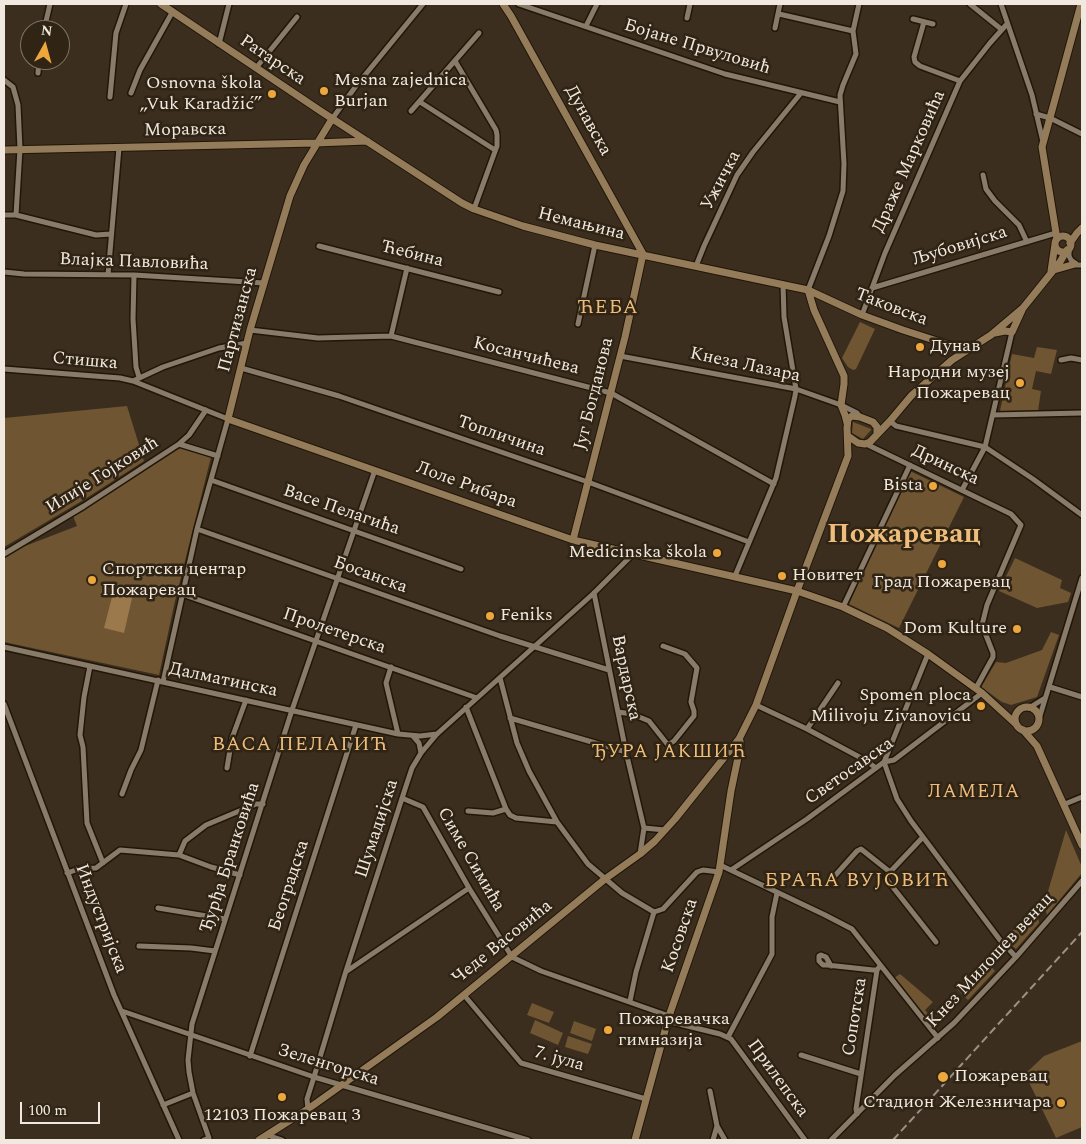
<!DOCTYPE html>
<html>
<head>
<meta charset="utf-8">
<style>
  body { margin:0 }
  #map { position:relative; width:1086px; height:1144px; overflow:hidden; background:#3b2e1e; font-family:Spectral,serif }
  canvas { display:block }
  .frame { position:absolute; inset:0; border:5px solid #f1e9df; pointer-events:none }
  .north { position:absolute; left:20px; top:20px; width:50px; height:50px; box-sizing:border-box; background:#302415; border:1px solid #7d7366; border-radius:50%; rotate:7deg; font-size:14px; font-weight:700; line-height:20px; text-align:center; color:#f1e9df }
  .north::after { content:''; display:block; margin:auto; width:18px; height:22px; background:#eea73d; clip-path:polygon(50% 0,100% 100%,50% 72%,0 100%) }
  .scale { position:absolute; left:20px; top:1102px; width:80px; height:22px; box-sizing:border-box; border:2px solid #f1e9df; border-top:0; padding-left:6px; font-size:15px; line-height:18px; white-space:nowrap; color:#f1e9df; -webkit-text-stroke:4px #302415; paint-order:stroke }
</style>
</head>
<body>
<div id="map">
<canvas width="1086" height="1144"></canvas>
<div class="frame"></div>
<div class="north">N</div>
<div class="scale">100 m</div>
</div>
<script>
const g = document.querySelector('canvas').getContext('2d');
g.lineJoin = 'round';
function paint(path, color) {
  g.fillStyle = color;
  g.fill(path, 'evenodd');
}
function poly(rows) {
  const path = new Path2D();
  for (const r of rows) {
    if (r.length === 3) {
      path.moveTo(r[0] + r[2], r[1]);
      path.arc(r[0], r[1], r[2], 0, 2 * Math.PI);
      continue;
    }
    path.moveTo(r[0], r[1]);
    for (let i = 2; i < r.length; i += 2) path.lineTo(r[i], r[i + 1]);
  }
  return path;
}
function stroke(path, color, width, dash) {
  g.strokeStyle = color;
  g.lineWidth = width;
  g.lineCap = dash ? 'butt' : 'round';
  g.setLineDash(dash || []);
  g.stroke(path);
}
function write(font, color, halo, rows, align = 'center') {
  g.font = font + ' Spectral,serif';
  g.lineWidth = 5;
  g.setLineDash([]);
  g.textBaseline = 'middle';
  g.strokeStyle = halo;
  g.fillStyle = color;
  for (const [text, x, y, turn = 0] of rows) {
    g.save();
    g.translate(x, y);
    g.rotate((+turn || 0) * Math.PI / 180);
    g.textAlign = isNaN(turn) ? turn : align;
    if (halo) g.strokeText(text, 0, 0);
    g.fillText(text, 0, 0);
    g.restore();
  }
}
paint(poly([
  [860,322,875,329,856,369,853,370,848,367,842,358],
  [1037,347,1057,350,1051,374,1036,371,1032,389,1041,391,1038,411,1001,413,1000,411,1012,354,1034,358],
  [127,406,144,461,85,499,4,547,4,418],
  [853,422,871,429,871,430,863,439,852,433],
  [180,448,211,457,175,601,159,675,4,642,4,558,20,548,77,526,73,516],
  [910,471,964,497,899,628,849,604,876,540],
  [1015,558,1062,580,1060,588,1071,593,1068,602,1037,608,999,591],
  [1051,632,1059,635,1037,697,1011,705,1002,702,981,687,996,662,1006,663,1042,650],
  [1066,830,1082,867,1082,873,1047,915,1044,905],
  [1037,910,1039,923,1016,949,1003,939],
  [985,960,995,971,968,1000,957,989],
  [900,974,933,1002,925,1010,932,1018,931,1025,894,978],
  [532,1003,554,1012,549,1023,527,1015],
  [535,1020,563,1033,558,1045,530,1033],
  [574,1021,596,1029,592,1041,570,1033],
  [568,1036,592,1044,588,1054,565,1047],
  [1082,1041,1082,1127,1056,1138,1025,1074,1044,1056]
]), '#6f5532');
paint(poly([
  [114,589,133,594,124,633,104,628]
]), '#9b794d');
const street = poly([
  [519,4,725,74,840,102],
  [970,4,1001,29],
  [1001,4,1032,95,1043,142],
  [779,14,853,31],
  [687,18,690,4],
  [913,19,933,24],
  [924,22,914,57,915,62,920,66,960,81],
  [586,26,597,4],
  [775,28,780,4],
  [44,30,50,4],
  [219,44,229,4],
  [455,61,496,130,497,135,497,146,474,209],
  [256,68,297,17],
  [38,73,39,60],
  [4,80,13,87,18,105,20,149,16,215],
  [131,93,140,70,173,11],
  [110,97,116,33,126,4],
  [420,102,495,150],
  [411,111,479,33],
  [1036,114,1050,118,1082,134],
  [332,119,356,86,423,4],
  [983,175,986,189,995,201,1019,225,1027,242],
  [4,215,16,215,96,235,111,234],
  [319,246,499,292],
  [1069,249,1069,256,1071,260,1077,265,1082,265],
  [696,266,704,246,737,175,753,152,801,93],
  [4,272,24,274,134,275,264,283],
  [108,275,119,148],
  [134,275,133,319,136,367,139,377],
  [872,288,1056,233],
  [808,290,829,236,843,191,844,164,840,95,843,85,856,54,853,31,859,4],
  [862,315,885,253,960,81,990,43,1007,24],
  [578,324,595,245],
  [250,330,318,338,391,336,611,393,774,484],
  [391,336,407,268],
  [620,356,796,389,841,405,857,413,860,417],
  [1061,360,1071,358,1082,360],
  [241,368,339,396,588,482,749,542],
  [4,369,120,378,133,381,228,419,197,529,163,682],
  [133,381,163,367,219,348,247,343],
  [993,415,1082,413],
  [890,421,896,426,985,447,1033,479,1082,515],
  [179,444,218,456],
  [866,444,1011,514,1021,525,987,605,982,625,993,653,993,657,976,688],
  [211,480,461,569],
  [962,490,985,447,1012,332],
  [197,529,500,636,609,670],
  [4,554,84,506,179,444,189,435,206,410],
  [735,576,776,478,795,396,796,389,784,317,783,284],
  [594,593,626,752,644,828,640,854],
  [182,594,477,698],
  [843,607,910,465],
  [4,647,398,734,420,736,437,734],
  [928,654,884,762,897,799,911,821,1000,940,1016,957],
  [90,666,84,697,80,735,83,747,87,823,103,863],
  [391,667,386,683,398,734],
  [500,678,517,743,529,771,557,822],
  [1050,687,1082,697],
  [4,704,114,995,179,1140],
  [756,705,807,729,865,760,876,768],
  [466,707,506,809],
  [1029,708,1045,698],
  [618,712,632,714,649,721,668,745,674,741,694,716,694,711,691,702,697,668,685,654,663,646],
  [510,718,626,752],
  [1039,719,1082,578],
  [807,729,838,683],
  [413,736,419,743,421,753],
  [227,768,232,738,246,700],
  [122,794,131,770,141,750,158,680],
  [402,798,423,807,469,888,512,957,541,971,669,1016],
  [1065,804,1082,797],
  [468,811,493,813,506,809,510,815,516,818,557,822,588,864,622,893,654,912,663,909,697,872,703,870,719,872],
  [644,828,665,830],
  [720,865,825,915,852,929,938,1038],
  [731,870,807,819,876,768,884,762,894,760,982,693],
  [890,872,886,877,888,881,936,942],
  [67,873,79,869,96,868,120,850,179,855],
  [240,875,211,867,179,855,185,841,206,825,256,804,263,804],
  [832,879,857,851,861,849,890,872,923,837],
  [158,908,225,919],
  [139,946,191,948,215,951],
  [831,966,826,957,821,955,819,956,819,961,823,965,827,965,873,970,877,970],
  [347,971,469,888],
  [464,995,521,1063,646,1099],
  [630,1001,636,972,654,912],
  [122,1011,314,1077,528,1140],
  [667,1021,720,1034,731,1039,805,1140],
  [728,1037,772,954,772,917,777,893],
  [801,1055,861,1074],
  [250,1056,356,725],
  [710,1091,717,1126,725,1140],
  [163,1105,193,1093],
  [308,1109,307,1099,314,1077,346,971,406,786,412,768,421,753,437,734,594,593,634,553],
  [857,1114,856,1109,877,970,880,966],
  [267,1135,282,1140],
  [204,1140,209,1138,193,1093,189,1072,188,1060,192,1024,292,710,375,470],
  [713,1140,717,1126],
  [831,1140,895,1075,954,1023,1016,957,1082,881]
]);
const secondary = poly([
  [161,4,322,112,462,203,474,209,523,226,595,245,808,290,862,315,903,330,965,350],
  [503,4,511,16,643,254,625,337,573,540],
  [332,119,304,165,290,196,250,330,228,419,573,540,797,591,843,607,887,628,928,654,982,693,1017,725],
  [4,150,316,143,367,141],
  [1063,244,8],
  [1057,239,1042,147,1081,4],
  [1070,243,1077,233,1082,228],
  [1054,270,1075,264],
  [1051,271,1055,244],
  [808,290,814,310,844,376,844,384,841,405,845,415,847,423],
  [995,333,1005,331,1012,332,1023,308,1060,262,1067,250],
  [848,436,858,443,865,444,870,442,890,421,911,396,952,360,991,335,1023,308],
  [1027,719,12],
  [1023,730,1037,746,1082,845],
  [259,1140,308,1109,437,1017,605,879,640,854,655,841,675,819,739,739,756,705,797,591,848,456,847,428,848,419,852,416,860,417,873,422,877,427,877,433],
  [635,1140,669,1016,719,872,731,791,740,748,740,741,739,739]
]);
stroke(street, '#211607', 8);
stroke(secondary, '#211607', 9);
stroke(street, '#897b69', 5);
stroke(secondary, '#947b59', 7);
stroke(poly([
  [893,1140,1082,932]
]), '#9b9184', 2, [8, 4]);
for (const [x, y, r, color] of [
  [324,91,5,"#eea73d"],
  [272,94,5,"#eea73d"],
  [920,347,5,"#eea73d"],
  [1020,383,5,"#eea73d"],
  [933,486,5,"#eea73d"],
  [717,553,5,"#eea73d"],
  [942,564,5,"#eea73d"],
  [782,576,5,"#eea73d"],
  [92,580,5,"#eea73d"],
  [490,616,5,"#eea73d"],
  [1017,629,5,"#eea73d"],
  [981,706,5,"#eea73d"],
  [608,1030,5,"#eea73d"],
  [943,1077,6,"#eea73d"],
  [282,1097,5,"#eea73d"],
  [1061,1103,5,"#eea73d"]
]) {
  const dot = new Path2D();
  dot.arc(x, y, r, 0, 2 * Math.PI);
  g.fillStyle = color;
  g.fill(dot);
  stroke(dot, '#302415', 2);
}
write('18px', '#f1e9df', '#302415', [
  ["Бојане Првуловић",697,48,17],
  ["Ратарска",272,61,34],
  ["Дунавска",587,121,61],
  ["Моравска",185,131,-1],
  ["Драже Марковића",910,162,-66],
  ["Ужичка",722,181,-62],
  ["Немањина",581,225,14],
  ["Љубовијска",960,247,-17],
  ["Ћебина",412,255,14],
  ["Влајка Павловића",134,263,2],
  ["Таковска",891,308,21],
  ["Партизанска",239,320,-75],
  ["Косанчићева",526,357,14],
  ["Стишка",85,362,5],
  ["Кнеза Лазара",745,366,12],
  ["Југ Богданова",595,394,-76],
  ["Топличина",501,437,19],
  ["Дринска",945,466,25],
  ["Илије Гојковић",103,476,-32],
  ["Лоле Рибара",466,486,20],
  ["Васе Пелагића",341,511,19],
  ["Босанска",370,576,20],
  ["Пролетерска",334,632,19],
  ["Вардарска",625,678,78],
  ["Далматинска",223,681,12],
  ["Светосавска",850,772,-35],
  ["Шумадијска",378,829,-72],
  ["Ђурђа Бранковића",231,858,-72],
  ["Симе Симића",470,860,60],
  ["Београдска",290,886,-72],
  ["Индустријска",100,919,69],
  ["Косовска",681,936,-71],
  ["Чеде Васовића",503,943,-39],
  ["Кнез Милошев венац",991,961,-47],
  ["Сопотска",856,1017,-81],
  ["7. јула",559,1060,16],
  ["Зеленгорска",328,1066,17],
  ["Прилепска",777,1079,54]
]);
write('18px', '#f1e9df', '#302415', [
  ["Mesna zajednica",334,81],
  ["Burjan",334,102],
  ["Osnovna škola",262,84,"right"],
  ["„Vuk Karadžić”",262,105,"right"],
  ["Дунав",930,347],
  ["Народни музеј",1010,373,"right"],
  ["Пожаревац",1010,394,"right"],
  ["Bista",923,486,"right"],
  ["Medicinska škola",707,553,"right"],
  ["Спортски центар",102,570],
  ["Пожаревац",102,591],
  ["Новитет",792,576],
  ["Град Пожаревац",942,583,"center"],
  ["Feniks",500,616],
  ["Dom Kulture",1007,629,"right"],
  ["Spomen ploca",971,696,"right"],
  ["Milivoju Zivanovicu",971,717,"right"],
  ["Пожаревачка",618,1020],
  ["гимназија",618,1041],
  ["Пожаревац",954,1077],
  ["Стадион Железничара",1051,1103,"right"],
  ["12103 Пожаревац 3",282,1116,"center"]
], 'left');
g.letterSpacing = '1px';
write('19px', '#eebd7c', '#302415', [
  ["ЂУРА ЈАКШИЋ",669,753],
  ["ЛАМЕЛА",974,793]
]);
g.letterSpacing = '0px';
g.letterSpacing = '1px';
write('20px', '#eebd7c', '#302415', [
  ["ЋЕБА",608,309],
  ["ВАСА ПЕЛАГИЋ",300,746],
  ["БРАЋА ВУЈОВИЋ",857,882]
]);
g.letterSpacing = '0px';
write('bold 28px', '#eebd7c', '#302415', [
  ["Пожаревац",904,537]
]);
</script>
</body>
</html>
